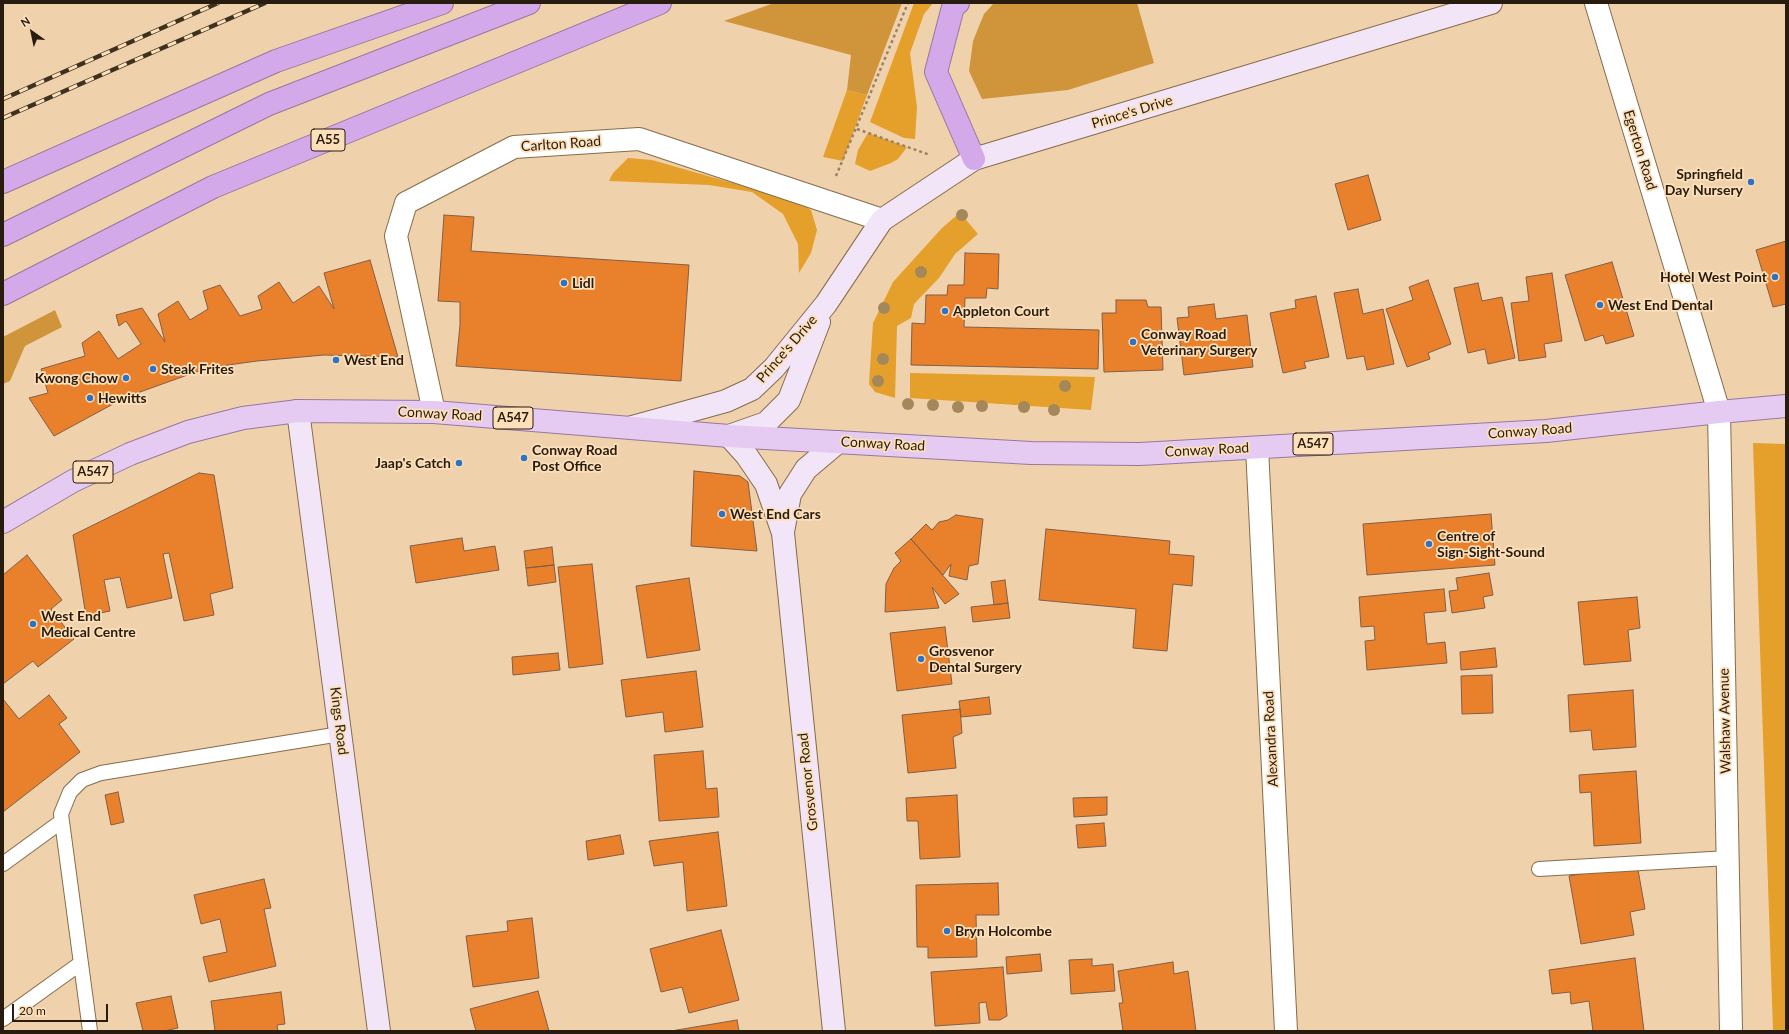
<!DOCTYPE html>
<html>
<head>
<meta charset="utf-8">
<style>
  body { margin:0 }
  #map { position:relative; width:1789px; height:1034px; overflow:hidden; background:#efd2ac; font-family:Lato,sans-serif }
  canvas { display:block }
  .frame { position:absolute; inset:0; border:4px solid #271c0e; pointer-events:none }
  .north { position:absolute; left:12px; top:12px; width:40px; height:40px; -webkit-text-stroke:3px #fddfb9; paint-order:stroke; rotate:327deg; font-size:11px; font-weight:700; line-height:16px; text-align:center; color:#271c0e }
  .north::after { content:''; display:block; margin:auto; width:14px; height:18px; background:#271c0e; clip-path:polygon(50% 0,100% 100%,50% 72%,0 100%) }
  .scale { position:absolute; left:12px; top:1004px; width:96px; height:18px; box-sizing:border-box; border:2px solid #271c0e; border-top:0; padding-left:5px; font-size:12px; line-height:14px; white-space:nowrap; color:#271c0e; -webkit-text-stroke:3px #fddfb9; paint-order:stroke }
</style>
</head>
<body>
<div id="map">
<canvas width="1789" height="1034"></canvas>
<div class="frame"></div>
<div class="north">N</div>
<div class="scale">20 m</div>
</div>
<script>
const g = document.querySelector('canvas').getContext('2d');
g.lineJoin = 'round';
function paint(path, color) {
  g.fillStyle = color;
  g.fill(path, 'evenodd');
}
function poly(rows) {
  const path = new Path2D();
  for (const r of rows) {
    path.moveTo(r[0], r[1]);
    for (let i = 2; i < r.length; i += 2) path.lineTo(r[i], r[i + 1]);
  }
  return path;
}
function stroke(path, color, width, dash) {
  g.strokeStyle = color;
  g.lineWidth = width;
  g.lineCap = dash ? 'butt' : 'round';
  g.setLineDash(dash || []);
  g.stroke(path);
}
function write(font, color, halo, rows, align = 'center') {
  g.font = font + ' Lato,sans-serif';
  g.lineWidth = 3.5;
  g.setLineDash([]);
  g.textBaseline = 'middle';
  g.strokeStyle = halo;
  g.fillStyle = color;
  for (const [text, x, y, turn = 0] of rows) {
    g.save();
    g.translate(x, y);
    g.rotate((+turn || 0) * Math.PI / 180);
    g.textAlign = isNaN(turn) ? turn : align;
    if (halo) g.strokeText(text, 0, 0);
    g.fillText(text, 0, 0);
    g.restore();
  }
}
paint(poly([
  [914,3,933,3,924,14,910,53,917,107,915,139,904,138,870,122],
  [847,90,867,95,843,161,823,157],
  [868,133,907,147,898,159,891,163,870,171,855,164,858,150],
  [628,158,652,160,796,201,811,210,817,230,811,253,799,273,798,244,783,214,752,192,709,185,609,181,613,173],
  [957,215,962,215,978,234,955,254,939,278,914,304,911,318,897,326,895,398,875,392,869,384,873,323,893,282,942,228],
  [910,373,1095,377,1091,410,910,398],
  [1753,443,1786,444,1786,1031,1773,1031]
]), '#e59f2b');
paint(poly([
  [774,3,902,3,867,95,847,90,851,55,724,21],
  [994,3,1137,3,1154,63,1068,90,982,99,969,71,973,41,984,14],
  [55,310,62,327,25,346,10,381,3,384,3,337]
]), '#d0943a');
const building = poly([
  [1368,175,1381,220,1348,230,1335,184,1368,175],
  [444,215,474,217,471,251,689,265,681,381,456,366,460,325,460,302,438,301,444,215],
  [1786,241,1786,304,1773,307,1756,250,1786,241],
  [965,253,999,254,998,289,987,288,986,298,965,298,964,327,1099,330,1098,369,911,365,912,323,925,324,926,295,947,295,948,285,964,285,965,253],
  [370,260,398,357,324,355,257,361,207,368,126,397,54,436,29,398,48,393,41,369,85,356,82,343,99,331,118,359,141,344,126,321,119,326,116,315,142,308,165,342,158,314,178,301,190,320,208,309,203,291,220,285,240,316,262,309,258,296,279,282,293,303,319,286,334,309,324,273,370,260],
  [1612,262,1634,336,1606,344,1603,335,1585,341,1565,275,1612,262],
  [1552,273,1562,341,1544,344,1546,357,1519,361,1511,303,1529,301,1526,277,1552,273],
  [1428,280,1451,344,1428,353,1430,359,1407,367,1386,309,1413,300,1409,287,1428,280],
  [1478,283,1482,301,1502,297,1515,358,1488,364,1485,349,1468,353,1454,288,1478,283],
  [1358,289,1363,314,1383,309,1394,364,1367,370,1364,356,1347,359,1334,293,1358,289],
  [1316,296,1329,357,1304,362,1306,368,1283,373,1270,313,1296,308,1295,300,1316,296],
  [1116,300,1146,300,1148,307,1161,307,1163,370,1104,372,1102,313,1116,313,1116,300],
  [1214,304,1216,319,1247,315,1253,367,1184,375,1177,318,1189,317,1188,307,1214,304],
  [694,471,740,476,748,482,757,551,691,546,694,471],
  [199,473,214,475,233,588,210,594,214,615,184,621,169,553,163,554,172,598,127,608,120,577,104,580,110,611,86,616,73,535,199,473],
  [1491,514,1495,565,1367,575,1363,524,1491,514],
  [956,515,983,519,978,564,969,566,967,580,949,576,951,564,943,575,911,539,926,524,932,530,939,522,948,520,956,515],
  [1046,529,1170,541,1169,554,1194,556,1192,586,1173,584,1167,651,1133,648,1136,609,1039,600,1046,529],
  [462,538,464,551,495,546,499,570,416,583,410,546,462,538],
  [911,539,959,594,945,604,932,587,939,608,885,612,886,584,894,568,901,561,895,553,911,539],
  [552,547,554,565,526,568,524,551,552,547],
  [27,555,62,600,51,609,74,639,38,667,33,661,3,684,3,575,27,555],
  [592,564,603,664,569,668,558,567,592,564],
  [554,565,556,582,528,586,526,568,554,565],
  [1489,573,1493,595,1483,597,1485,608,1452,613,1449,591,1458,590,1456,578,1489,573],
  [689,578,700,650,647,658,636,586,689,578],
  [1005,580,1008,603,994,605,991,582,1005,580],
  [1444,589,1446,611,1424,613,1427,644,1445,642,1447,663,1367,670,1365,641,1375,640,1374,626,1361,627,1359,597,1444,589],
  [1637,597,1640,628,1628,630,1631,661,1584,665,1578,602,1637,597],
  [1008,603,1010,618,973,622,971,607,1008,603],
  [945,627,952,684,897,691,890,633,945,627],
  [1495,648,1497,667,1461,670,1460,652,1495,648],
  [558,653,560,670,513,675,512,657,558,653],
  [696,671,703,727,665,732,663,712,626,717,621,680,696,671],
  [1492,675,1493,713,1462,714,1461,676,1492,675],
  [1633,690,1636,747,1593,750,1591,730,1570,732,1568,695,1633,690],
  [49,695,67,718,59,724,80,752,3,812,3,699,19,719,49,695],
  [989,697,991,714,961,717,959,701,989,697],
  [960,709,962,733,953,737,956,768,908,773,902,715,960,709],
  [703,751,706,789,717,788,719,817,659,821,654,755,703,751],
  [1636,771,1641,843,1594,846,1591,792,1580,793,1579,775,1636,771],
  [118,792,124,822,111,825,105,795,118,792],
  [957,795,960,857,920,859,918,821,907,821,906,798,957,795],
  [1107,797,1107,815,1074,817,1073,798,1107,797],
  [1104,823,1106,846,1078,848,1076,825,1104,823],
  [718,832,727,906,687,911,683,862,654,866,649,841,718,832],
  [620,835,624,854,588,860,586,841,620,835],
  [1637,864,1645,909,1630,912,1634,935,1581,944,1569,876,1637,864],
  [264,879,271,908,264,909,276,966,209,982,203,957,227,952,220,919,201,924,194,895,264,879],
  [998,883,999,915,976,915,977,957,928,958,928,947,917,947,916,885,998,883],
  [532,918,539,978,473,987,466,936,508,931,507,921,532,918],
  [721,930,739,1000,689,1013,682,987,661,992,650,949,721,930],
  [1040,954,1042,971,1007,974,1006,957,1040,954],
  [1635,958,1644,1031,1593,1031,1589,1001,1571,1004,1570,992,1552,994,1549,970,1635,958],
  [1092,959,1092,966,1113,964,1115,991,1071,994,1069,960,1092,959],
  [1173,962,1174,974,1188,971,1196,1031,1123,1031,1119,1003,1123,1003,1118,971,1173,962],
  [1003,967,1007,1016,1000,1020,989,1020,986,1002,979,1003,980,1023,935,1026,931,972,1003,967],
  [538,991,549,1031,476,1031,470,1009,538,991],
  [281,992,285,1024,277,1025,278,1031,215,1031,211,1001,281,992],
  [171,996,178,1028,164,1031,143,1031,136,1003,171,996],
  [737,1020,739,1031,671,1031,737,1020]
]);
paint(building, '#e9802c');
stroke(building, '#835e46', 1);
const lane = poly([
  [3,864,62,821],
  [1539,869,1728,858],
  [3,1019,81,963],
  [90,1031,61,814,70,792,82,780,101,773,340,734]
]);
const street = poly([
  [1596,3,1719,412,1731,1031],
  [434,412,396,236,406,203,514,147,639,139,882,220],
  [1257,448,1286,1031]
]);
const secondary = poly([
  [819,322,789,400,766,423,729,436,747,456,766,484,783,533,834,1031],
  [298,411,379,1031],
  [632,427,726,401,752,389,774,368,826,304,882,220,974,159,1491,3],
  [783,532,790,494,806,469,838,442]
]);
const primary = poly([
  [3,522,73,481,130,454,188,432,243,418,298,411,434,412,729,436,1031,453,1140,454,1546,431,1719,412,1786,406]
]);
const highway = poly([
  [958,3,953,7,936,72,974,159],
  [3,182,276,61,442,3],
  [3,235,269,104,529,3],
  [3,294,213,187,660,3]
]);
stroke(lane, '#866c49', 16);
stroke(street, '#866c49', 24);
stroke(secondary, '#866c49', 24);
stroke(primary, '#97789c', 24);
stroke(highway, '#97789c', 24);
stroke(poly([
  [857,129,930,155],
  [836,176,908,3]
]), '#988368', 2.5, [3, 3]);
stroke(lane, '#fff', 14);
stroke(street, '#fff', 22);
stroke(secondary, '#f2e5f8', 22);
stroke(primary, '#e5cbf2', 22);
stroke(highway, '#d4a9e9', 22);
const rail = poly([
  [3,99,218,3],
  [3,118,265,3]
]);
stroke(rail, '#3e3120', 4.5);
stroke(rail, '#fddfb9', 3, [9]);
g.fillStyle = '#a5875c';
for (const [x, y] of [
  [962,215],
  [921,272],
  [884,308],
  [883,359],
  [878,381],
  [1065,386],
  [908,404],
  [933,405],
  [982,406],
  [958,407],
  [1024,407],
  [1054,410]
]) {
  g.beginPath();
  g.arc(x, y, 6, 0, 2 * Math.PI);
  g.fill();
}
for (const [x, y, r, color] of [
  [1751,182,4,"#2d73c4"],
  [1775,277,4,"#2d73c4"],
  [564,283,4,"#2d73c4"],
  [1600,305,4,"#2d73c4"],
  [945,311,4,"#2d73c4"],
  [1133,342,4,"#2d73c4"],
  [336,360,4,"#2d73c4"],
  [153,369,4,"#2d73c4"],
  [126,378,4,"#2d73c4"],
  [90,398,4,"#2d73c4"],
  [524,458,4,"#2d73c4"],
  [459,463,4,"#2d73c4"],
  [722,514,4,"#2d73c4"],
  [1429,544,4,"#2d73c4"],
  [33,624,4,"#2d73c4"],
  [921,659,4,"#2d73c4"],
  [947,931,4,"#2d73c4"]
]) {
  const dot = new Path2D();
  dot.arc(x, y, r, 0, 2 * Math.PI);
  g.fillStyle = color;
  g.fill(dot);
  stroke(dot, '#fddfb9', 1.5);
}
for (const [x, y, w] of [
  [328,140,34],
  [513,418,40],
  [1313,444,40],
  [93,472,40]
]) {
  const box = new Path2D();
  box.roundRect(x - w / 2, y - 11, w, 22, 3);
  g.fillStyle = '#fddfb9';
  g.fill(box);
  stroke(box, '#271c0e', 1);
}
write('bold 13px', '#271c0e', null, [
  ["A55",328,140],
  ["A547",513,418],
  ["A547",1313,444],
  ["A547",93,472]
]);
write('14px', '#271c0e', '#fddfb9', [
  ["Prince's Drive",1132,112,-17],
  ["Carlton Road",561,144,-4],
  ["Egerton Road",1640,150,73],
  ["Prince's Drive",787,349,-49],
  ["Conway Road",440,414,3],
  ["Conway Road",1530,431,-4],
  ["Conway Road",883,444,3],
  ["Conway Road",1207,450,-3],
  ["Kings Road",339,721,83],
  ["Walshaw Avenue",1725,721,-91],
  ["Alexandra Road",1271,739,-93],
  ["Grosvenor Road",808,782,-96]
]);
write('bold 14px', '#271c0e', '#fddfb9', [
  ["Springfield",1743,174,"right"],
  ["Day Nursery",1743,190,"right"],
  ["Hotel West Point",1767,277,"right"],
  ["Lidl",572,283],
  ["West End Dental",1608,305],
  ["Appleton Court",953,311],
  ["Conway Road",1141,334],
  ["Veterinary Surgery",1141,350],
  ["West End",344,360],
  ["Steak Frites",161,369],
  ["Kwong Chow",118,378,"right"],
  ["Hewitts",98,398],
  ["Conway Road",532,450],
  ["Post Office",532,466],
  ["Jaap's Catch",451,463,"right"],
  ["West End Cars",730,514],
  ["Centre of",1437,536],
  ["Sign-Sight-Sound",1437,552],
  ["West End",41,616],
  ["Medical Centre",41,632],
  ["Grosvenor",929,651],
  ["Dental Surgery",929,667],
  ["Bryn Holcombe",955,931]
], 'left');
</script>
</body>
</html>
